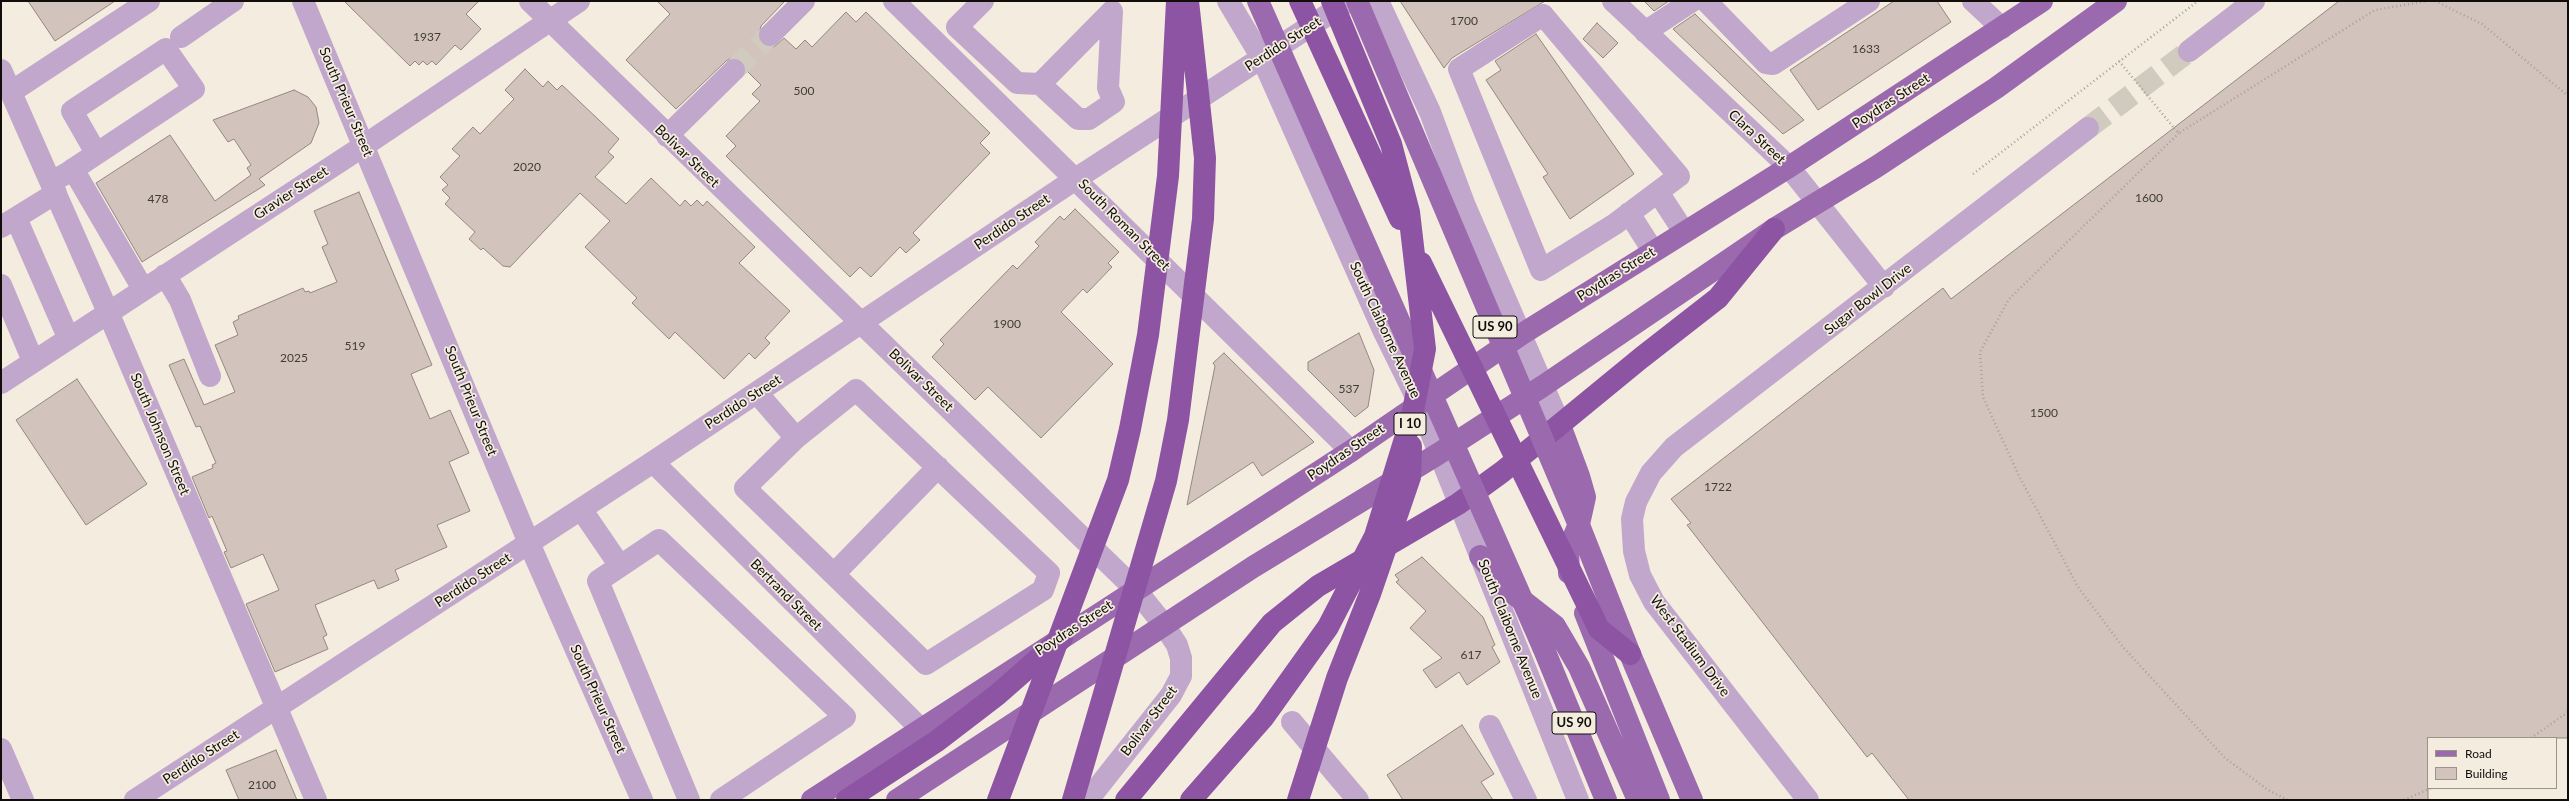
<!DOCTYPE html>
<html>
<head>
<meta charset="utf-8">
<style>
  body { margin:0 }
  #map { position:relative; width:2569px; height:801px; overflow:hidden; background:#f3ecdf; font-family:Lato,sans-serif }
  canvas { display:block }
  .frame { position:absolute; inset:0; border:2px solid #110e0a; pointer-events:none }
  .legend { position:absolute; left:2427px; top:737px; width:130px; height:52px; box-sizing:border-box; background:#f3ecdf; border:1px solid #99938a; margin:0; padding:5px 7px; list-style:none; font-size:12px; color:#110e0a }
  .legend li { display:flex; align-items:center; gap:8px; height:20px }
  .legend b { width:20px; border:1px solid #99938a }
</style>
</head>
<body>
<div id="map">
<canvas width="2569" height="801"></canvas>
<div class="frame"></div>
<ul class="legend">
<li><b style="height:5px;background:#9b6aae"></b>Road</li>
<li><b style="height:11px;background:#d2c4bc"></b>Building</li>
</ul>
</div>
<script>
const g = document.querySelector('canvas').getContext('2d');
g.lineJoin = 'round';
function paint(path, color) {
  g.fillStyle = color;
  g.fill(path, 'evenodd');
}
function poly(rows) {
  const path = new Path2D();
  for (const r of rows) {
    path.moveTo(r[0], r[1]);
    for (let i = 2; i < r.length; i += 2) path.lineTo(r[i], r[i + 1]);
  }
  return path;
}
function stroke(path, color, width, dash) {
  g.strokeStyle = color;
  g.lineWidth = width;
  g.lineCap = dash ? 'butt' : 'round';
  g.setLineDash(dash || []);
  g.stroke(path);
}
function write(font, color, halo, rows, align = 'center') {
  g.font = font + ' Lato,sans-serif';
  g.lineWidth = 3.5;
  g.setLineDash([]);
  g.textBaseline = 'middle';
  g.strokeStyle = halo;
  g.fillStyle = color;
  for (const [text, x, y, turn = 0] of rows) {
    g.save();
    g.translate(x, y);
    g.rotate((+turn || 0) * Math.PI / 180);
    g.textAlign = isNaN(turn) ? turn : align;
    if (halo) g.strokeText(text, 0, 0);
    g.fillText(text, 0, 0);
    g.restore();
  }
}
const building = poly([
  [28,1,115,1,55,41,28,1],
  [344,1,479,1,466,14,481,29,461,50,455,45,436,65,432,61,427,65,423,61,419,65,415,61,410,66,344,1],
  [657,1,785,1,761,26,758,38,761,44,767,47,774,47,784,38,796,49,805,40,812,47,846,12,856,22,866,12,990,133,980,143,990,153,913,233,920,240,906,253,900,247,871,277,860,267,850,277,726,156,736,146,726,136,760,101,752,94,761,85,746,70,743,61,731,58,726,61,676,109,626,60,670,14,657,1],
  [1400,1,1545,1,1452,58,1444,68,1400,1],
  [1644,1,1669,1,1654,11,1644,1],
  [1894,1,1937,1,1951,22,1818,110,1790,70,1894,1],
  [2339,1,2568,1,2568,738,2428,738,2428,800,1909,800,1872,753,1867,757,1687,525,1691,523,1671,499,1943,288,1951,299,2339,1],
  [1695,14,1804,120,1783,134,1673,29,1695,14],
  [1597,23,1618,43,1603,58,1583,39,1597,23],
  [1536,34,1634,174,1570,219,1543,177,1548,174,1486,80,1501,70,1495,61,1536,34],
  [525,69,543,87,548,81,557,90,562,85,619,139,608,152,614,157,595,177,626,204,651,178,680,206,685,200,691,206,697,200,703,206,707,201,755,247,739,263,790,311,765,338,770,343,755,359,749,353,724,379,675,332,669,339,632,303,637,298,585,247,610,221,580,193,510,267,503,266,483,248,481,250,469,239,475,232,445,204,450,198,442,190,448,185,440,177,460,156,452,149,473,127,480,134,514,99,505,90,525,69],
  [294,90,308,97,316,107,319,123,311,143,259,179,265,185,142,262,96,183,170,135,215,201,251,175,247,168,251,165,234,139,228,142,213,120,294,90],
  [359,192,432,365,411,374,430,419,450,410,469,453,449,462,470,511,437,525,447,547,395,570,399,580,378,589,374,580,315,605,327,635,323,637,328,649,275,672,246,604,279,590,263,554,231,568,224,552,227,551,212,516,209,518,192,477,213,468,212,465,216,463,200,426,196,427,169,365,184,359,204,405,235,392,215,345,238,335,233,322,239,319,238,316,303,288,305,292,309,291,310,293,337,282,322,247,328,244,314,211,359,192],
  [1075,209,1119,252,1108,263,1112,267,1087,293,1083,289,1061,312,1113,364,1041,438,988,387,975,400,932,357,944,344,940,340,1013,265,1017,269,1039,246,1035,242,1060,216,1064,220,1075,209],
  [1359,333,1374,370,1368,407,1355,417,1308,370,1308,362,1359,333],
  [1224,353,1314,442,1262,476,1253,462,1187,505,1215,366,1213,363,1224,353],
  [77,379,147,484,86,525,16,420,77,379],
  [1422,557,1483,617,1495,645,1492,647,1500,662,1467,685,1459,672,1436,688,1423,670,1442,658,1410,628,1426,611,1396,582,1399,580,1395,575,1422,557],
  [1462,725,1494,774,1481,782,1493,800,1403,800,1387,775,1462,725],
  [276,750,297,800,239,800,226,770,276,750]
]);
paint(building, '#d2c4bc');
stroke(building, '#948780', 1);
stroke(poly([
  [734,70,770,35],
  [2088,128,2189,51]
]), '#d1cbbf', 22, [22, 11]);
stroke(poly([
  [2435,1,2482,24,2568,96],
  [2174,128,2179,133,2375,10,2427,1],
  [2179,133,2009,299,1980,352,1983,397,2019,476,2078,587,2123,647,2225,758,2268,790,2288,800],
  [1973,174,2198,1],
  [2531,738,2568,712],
  [2404,800,2431,788]
]), '#a7a197', 2.5, [1, 3]);
stroke(poly([
  [303,1,529,543,642,800],
  [530,1,1135,589,1164,625,1177,645,1181,658,1181,676,1171,695,1095,791,1082,800],
  [894,1,1351,451],
  [983,1,957,27,1017,83,1040,84,1078,119,1089,119,1114,102,1108,88,1112,11,1040,84],
  [1228,1,1262,58,1384,332,1419,403,1578,800],
  [1378,1,1430,112,1465,206,1560,425],
  [1613,1,1789,167,1884,287],
  [1706,1,1766,63,1773,64,1869,1],
  [1973,1,2002,28],
  [1543,15,1679,176,1615,224,1541,270,1459,69,1543,15],
  [1645,32,1692,1],
  [770,35,804,1],
  [181,37,233,1],
  [2189,51,2254,1],
  [1,70,108,312,316,800],
  [11,92,149,1],
  [667,136,734,70],
  [73,169,143,289],
  [51,182,69,172,194,89,166,49,72,111,96,153],
  [1658,192,1684,232],
  [1629,213,1653,251],
  [16,218,68,337],
  [1,227,56,193],
  [165,275,180,300,210,376],
  [1,285,33,361],
  [1,383,365,145,579,1],
  [757,393,796,438,745,488,926,664,1043,590,1049,573,856,390,796,438],
  [653,462,920,728],
  [581,509,620,566],
  [834,574,938,467],
  [1292,722,1358,800],
  [1490,726,1526,800],
  [1,749,23,800],
  [135,800,653,462,1077,178,1349,1],
  [689,800,598,581,659,540,845,717,721,800],
  [1808,800,1654,602,1640,575,1634,551,1632,519,1636,502,1651,473,1674,447,2088,128]
]), '#c1a7cc', 22);
stroke(poly([
  [1560,425,1579,476,1585,497,1579,524,1568,550,1569,573],
  [1480,556,1509,590,1555,626,1579,667,1638,800],
  [1585,613,1659,800],
  [1543,647,1606,800],
  [1630,654,1692,800],
  [812,800,1351,451,1522,334,1789,167,2042,1],
  [897,800,1253,567,1438,454,1543,386,1774,229,1876,167,1996,88,2116,1]
]), '#9b6aae', 22);
stroke(poly([
  [847,800,937,741,997,695,1062,638],
  [1126,800,1272,623,1318,586,1458,504,1502,472,1641,358,1718,298,1774,229]
]), '#8c54a3', 22);
stroke(poly([
  [2119,61,2174,128]
]), '#a7a197', 2.5, [1, 3]);
stroke(poly([
  [1258,1,1543,647],
  [1357,1,1581,530,1630,654]
]), '#9b6aae', 22);
stroke(poly([
  [1300,1,1400,219],
  [1421,263,1599,629,1630,654],
  [998,800,1118,480,1130,429,1148,335,1168,176,1177,1],
  [1073,800,1166,481,1178,420,1203,219,1205,158,1188,1],
  [1191,800,1263,718,1328,627,1375,536,1412,416,1425,349,1409,212,1391,144,1332,1],
  [1298,800,1337,678,1370,594,1410,477,1411,446]
]), '#8c54a3', 22);
write('12px', '#413c36', null, [
  ["1700",1464,21],
  ["1937",427,37],
  ["1633",1866,49],
  ["500",804,91],
  ["2020",527,167],
  ["1600",2149,198],
  ["478",158,199],
  ["1900",1007,324],
  ["519",355,346],
  ["2025",294,358],
  ["537",1349,389],
  ["1500",2044,413],
  ["1722",1718,487],
  ["617",1471,655],
  ["2100",262,785]
]);
for (const [x, y, w] of [
  [1495,327,44],
  [1410,424,32],
  [1574,723,44]
]) {
  const box = new Path2D();
  box.roundRect(x - w / 2, y - 11, w, 22, 3);
  g.fillStyle = '#f3ecdf';
  g.fill(box);
  stroke(box, '#110e0a', 1);
}
write('bold 13px', '#110e0a', null, [
  ["US 90",1495,327],
  ["I 10",1410,424],
  ["US 90",1574,723]
]);
write('14px', '#110e0a', '#f3ecdf', [
  ["Perdido Street",1283,44,-33],
  ["Poydras Street",1891,101,-33],
  ["South Prieur Street",346,102,67],
  ["Clara Street",1757,137,43],
  ["Bolivar Street",687,156,44],
  ["Gravier Street",291,193,-33],
  ["Perdido Street",1012,222,-34],
  ["South Roman Street",1124,225,45],
  ["Poydras Street",1616,274,-32],
  ["Sugar Bowl Drive",1868,299,-38],
  ["South Claiborne Avenue",1385,330,65],
  ["Bolivar Street",921,380,44],
  ["South Prieur Street",471,401,68],
  ["Perdido Street",743,402,-33],
  ["South Johnson Street",160,434,67],
  ["Poydras Street",1346,452,-34],
  ["Perdido Street",473,580,-33],
  ["Bertrand Street",786,595,45],
  ["Poydras Street",1074,628,-33],
  ["South Claiborne Avenue",1510,629,68],
  ["West Stadium Drive",1690,646,53],
  ["South Prieur Street",598,699,66],
  ["Bolivar Street",1149,721,-53],
  ["Perdido Street",201,757,-33]
]);
</script>
</body>
</html>
